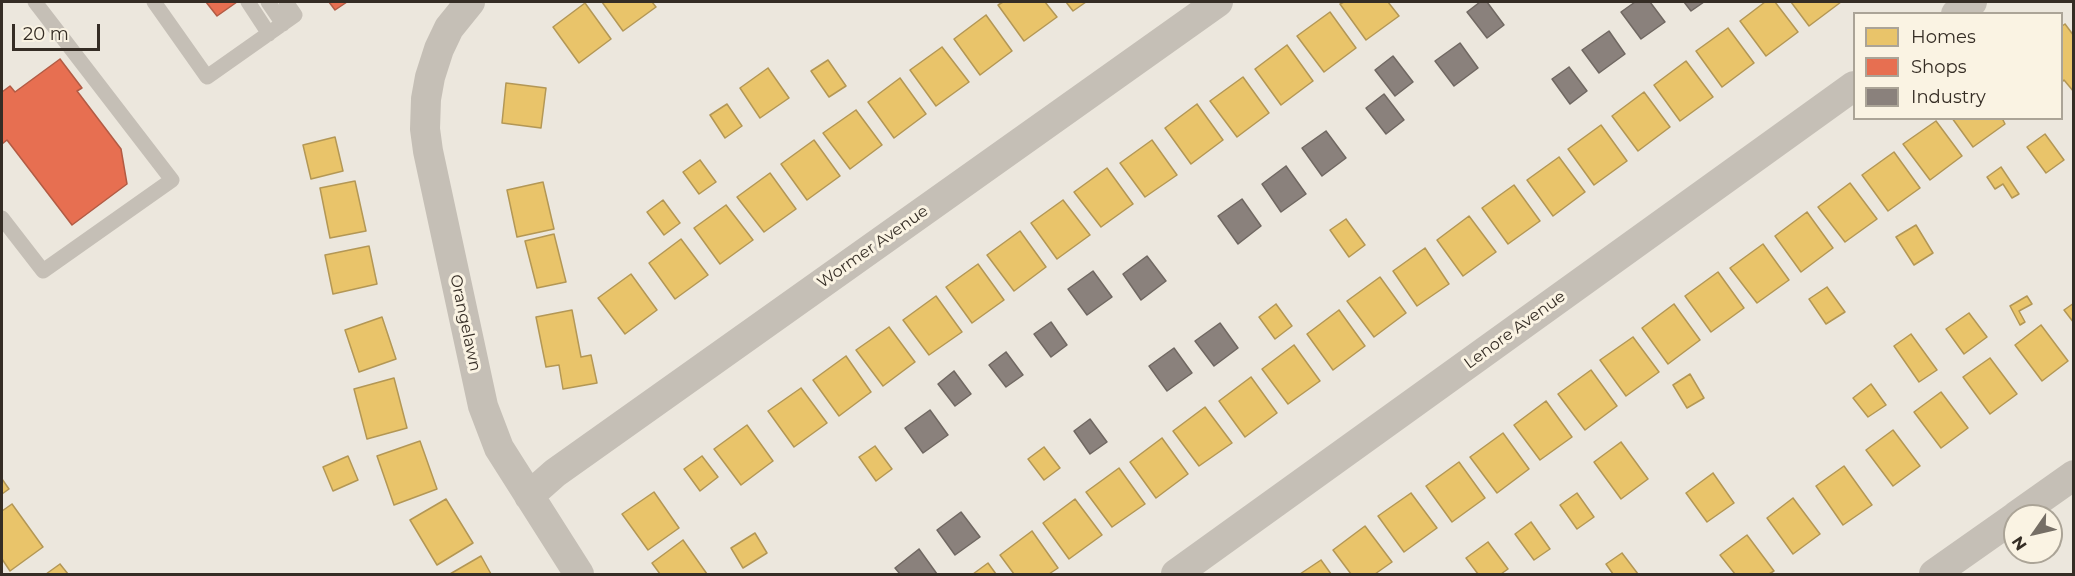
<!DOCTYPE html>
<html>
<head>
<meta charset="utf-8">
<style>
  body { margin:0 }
  #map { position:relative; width:2075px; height:576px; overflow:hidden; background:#ece7dd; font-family:Montserrat,sans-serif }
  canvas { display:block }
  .frame { position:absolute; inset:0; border:3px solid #352d25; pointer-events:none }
  .legend { position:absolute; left:1853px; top:12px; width:210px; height:108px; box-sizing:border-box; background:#faf3e3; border:2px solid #aba497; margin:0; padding:8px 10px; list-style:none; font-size:18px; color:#352d25 }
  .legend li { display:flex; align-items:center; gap:12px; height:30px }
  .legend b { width:30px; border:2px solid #aba497 }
  .north { position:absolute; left:2003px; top:504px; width:60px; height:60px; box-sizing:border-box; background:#faf3e3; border:2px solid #aba497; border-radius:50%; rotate:236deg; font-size:16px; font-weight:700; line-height:24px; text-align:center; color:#352d25 }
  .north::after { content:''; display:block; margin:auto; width:21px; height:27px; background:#756e65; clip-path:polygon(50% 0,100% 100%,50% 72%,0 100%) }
  .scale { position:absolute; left:12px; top:24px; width:88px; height:27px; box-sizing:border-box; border:3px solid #352d25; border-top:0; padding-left:8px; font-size:18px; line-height:21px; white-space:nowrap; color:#352d25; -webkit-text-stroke:4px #faf3e3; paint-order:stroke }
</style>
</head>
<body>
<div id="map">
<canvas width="2075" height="576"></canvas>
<div class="frame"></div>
<ul class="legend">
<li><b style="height:16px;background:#e9c46a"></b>Homes</li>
<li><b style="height:16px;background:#e76f51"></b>Shops</li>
<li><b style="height:16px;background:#8a817c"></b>Industry</li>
</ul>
<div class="north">N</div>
<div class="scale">20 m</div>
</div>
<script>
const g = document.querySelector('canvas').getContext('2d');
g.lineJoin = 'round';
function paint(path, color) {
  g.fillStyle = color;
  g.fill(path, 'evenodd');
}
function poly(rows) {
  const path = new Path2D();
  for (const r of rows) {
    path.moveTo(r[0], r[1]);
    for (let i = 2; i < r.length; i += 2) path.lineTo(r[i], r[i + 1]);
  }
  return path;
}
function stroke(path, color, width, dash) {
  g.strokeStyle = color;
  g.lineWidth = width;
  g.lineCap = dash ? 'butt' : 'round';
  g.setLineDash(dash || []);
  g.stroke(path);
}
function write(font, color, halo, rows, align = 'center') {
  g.font = font + ' Montserrat,sans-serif';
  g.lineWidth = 6;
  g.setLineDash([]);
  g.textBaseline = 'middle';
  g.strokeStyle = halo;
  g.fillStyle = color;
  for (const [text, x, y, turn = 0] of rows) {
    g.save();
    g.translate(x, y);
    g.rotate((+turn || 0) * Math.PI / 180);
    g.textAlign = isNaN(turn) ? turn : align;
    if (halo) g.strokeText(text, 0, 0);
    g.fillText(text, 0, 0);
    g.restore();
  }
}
const homes = poly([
  [602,2,652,2,656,7,623,31,602,2],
  [1003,2,1045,2,1057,17,1024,41,998,5,1003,2],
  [1066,2,1086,2,1073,11,1066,2],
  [1344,2,1388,2,1399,16,1366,40,1340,4,1344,2],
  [1765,2,1775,2,1798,32,1766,56,1740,21,1765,2],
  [1791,2,1841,2,1809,26,1791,2],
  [585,3,611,39,579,63,553,27,585,3],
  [1330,12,1356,48,1324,72,1297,36,1330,12],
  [986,15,1012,51,980,75,954,39,986,15],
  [2065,24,2074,36,2074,92,2064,80,2062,82,2062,26,2065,24],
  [1728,28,1754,63,1722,87,1696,51,1728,28],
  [1287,45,1313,81,1281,105,1255,69,1287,45],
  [942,47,969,82,936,106,910,70,942,47],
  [828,60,846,86,829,97,811,71,828,60],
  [1686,61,1713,97,1680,121,1654,85,1686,61],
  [768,68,789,98,760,118,740,88,768,68],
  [1243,77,1269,113,1237,137,1210,101,1243,77],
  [900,78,926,114,894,138,868,102,900,78],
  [506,83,546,88,541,128,502,123,506,83],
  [1644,92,1670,127,1638,151,1612,116,1644,92],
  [727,104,742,126,725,138,710,115,727,104],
  [1197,104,1223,140,1191,164,1165,128,1197,104],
  [856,110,882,145,850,169,823,133,856,110],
  [1952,118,2002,118,2005,124,1973,147,1952,118],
  [1936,121,1962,156,1930,180,1903,144,1936,121],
  [1601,125,1627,161,1594,185,1568,149,1601,125],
  [2045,134,2064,160,2046,173,2027,147,2045,134],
  [335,137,343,171,311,179,303,145,335,137],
  [814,140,840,176,807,200,781,164,814,140],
  [1152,140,1177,175,1145,197,1120,163,1152,140],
  [1894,152,1920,188,1888,211,1862,175,1894,152],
  [1559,157,1585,192,1553,216,1527,180,1559,157],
  [700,160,716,182,699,194,683,172,700,160],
  [2001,167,2019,194,2012,198,2003,184,1995,189,1987,177,2001,167],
  [1107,168,1133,204,1101,227,1074,192,1107,168],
  [770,173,796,209,764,232,737,197,770,173],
  [355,181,366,231,330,238,320,188,355,181],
  [543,182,554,229,517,237,507,190,543,182],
  [1850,183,1877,219,1845,242,1818,207,1850,183],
  [1514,185,1540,221,1508,244,1482,208,1514,185],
  [663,200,680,223,664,235,647,212,663,200],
  [1063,200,1090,235,1057,259,1031,223,1063,200],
  [726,205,753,240,720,264,694,228,726,205],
  [1807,212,1833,248,1801,272,1775,236,1807,212],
  [1469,216,1496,252,1463,276,1437,240,1469,216],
  [1346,219,1365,245,1349,257,1330,230,1346,219],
  [1916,225,1933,253,1914,265,1896,237,1916,225],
  [1020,231,1046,267,1014,291,987,255,1020,231],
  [554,234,566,282,537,288,525,241,554,234],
  [681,239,708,275,675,299,649,263,681,239],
  [1763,244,1789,280,1757,303,1730,268,1763,244],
  [369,246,377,284,333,294,325,255,369,246],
  [1425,248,1449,284,1417,306,1393,271,1425,248],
  [978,264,1004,300,972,323,946,287,978,264],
  [1718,272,1744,308,1711,332,1685,296,1718,272],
  [631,274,657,310,625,334,598,298,631,274],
  [1380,277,1406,313,1374,337,1347,301,1380,277],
  [1827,287,1845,312,1826,324,1809,299,1827,287],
  [936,296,962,332,929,355,903,320,936,296],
  [2027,296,2032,304,2019,311,2025,322,2020,325,2010,306,2027,296],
  [2074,303,2074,323,2064,310,2074,303],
  [1276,304,1292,326,1275,339,1259,317,1276,304],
  [1674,304,1700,340,1668,364,1642,328,1674,304],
  [572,310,581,357,591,355,597,383,563,389,559,365,546,367,536,317,572,310],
  [1339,310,1365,346,1333,370,1307,334,1339,310],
  [1969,313,1987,337,1964,354,1946,329,1969,313],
  [382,317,396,359,359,372,345,330,382,317],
  [2041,325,2068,361,2042,381,2015,345,2041,325],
  [889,327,915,362,883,386,856,350,889,327],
  [1911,334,1937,370,1919,382,1894,346,1911,334],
  [1633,337,1659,372,1626,396,1600,360,1633,337],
  [1294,345,1320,381,1288,404,1262,369,1294,345],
  [846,356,871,392,839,416,813,380,846,356],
  [1990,358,2017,394,1990,414,1963,377,1990,358],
  [1591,370,1617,406,1585,430,1558,394,1591,370],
  [1690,374,1704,398,1687,408,1673,385,1690,374],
  [1251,377,1277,413,1245,437,1219,401,1251,377],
  [394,378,407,428,367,439,354,389,394,378],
  [1871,384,1886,405,1868,417,1853,398,1871,384],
  [801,388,827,423,794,447,768,411,801,388],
  [1941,392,1968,428,1941,448,1914,412,1941,392],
  [1546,401,1572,437,1540,460,1514,425,1546,401],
  [1205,407,1232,443,1199,466,1173,431,1205,407],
  [747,425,773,461,741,485,714,449,747,425],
  [1893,430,1920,466,1893,486,1866,450,1893,430],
  [1503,433,1529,469,1497,493,1470,457,1503,433],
  [1162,438,1188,474,1156,498,1130,462,1162,438],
  [420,441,437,489,394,505,377,456,420,441],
  [1621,442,1648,479,1621,499,1594,462,1621,442],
  [875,446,892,469,876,481,859,457,875,446],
  [1044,447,1060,468,1044,480,1028,459,1044,447],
  [348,456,358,480,333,491,323,467,348,456],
  [702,456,718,477,700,491,684,469,702,456],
  [1459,462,1485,498,1452,522,1426,486,1459,462],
  [1844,466,1872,505,1843,525,1816,486,1844,466],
  [1119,468,1145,504,1112,527,1086,492,1119,468],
  [1713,473,1734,503,1707,522,1686,493,1713,473],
  [2,479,9,489,2,494,2,479],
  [654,492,679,528,648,550,622,514,654,492],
  [1411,493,1437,528,1404,552,1378,516,1411,493],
  [1577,493,1594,517,1577,529,1560,505,1577,493],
  [1793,498,1820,534,1793,554,1767,518,1793,498],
  [446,499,473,543,437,565,410,520,446,499],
  [1075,499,1102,535,1069,559,1043,523,1075,499],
  [12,504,43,547,10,571,2,559,2,511,12,504],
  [1531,522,1550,549,1534,560,1515,534,1531,522],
  [1365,526,1392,562,1375,574,1351,574,1333,550,1365,526],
  [1032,531,1058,568,1049,574,1014,574,1000,555,1032,531],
  [755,533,767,553,743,568,731,548,755,533],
  [1747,535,1774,571,1769,574,1735,574,1720,555,1747,535],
  [683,540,707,574,660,574,652,563,683,540],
  [1488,542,1508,569,1501,574,1478,574,1466,558,1488,542],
  [1622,553,1638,574,1613,574,1606,564,1622,553],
  [481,556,491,574,450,574,481,556],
  [1321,560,1331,574,1300,574,1321,560],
  [988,563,996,574,973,574,988,563],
  [60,564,68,574,46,574,60,564]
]);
paint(homes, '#e9c46a');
stroke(homes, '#b39755', 1.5);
const shops = poly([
  [206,2,237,2,217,16,206,2],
  [329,2,347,2,335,10,329,2],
  [60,59,82,88,77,91,121,149,127,184,72,225,7,140,2,144,2,92,10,86,15,92,60,59]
]);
paint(shops, '#e76f51');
stroke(shops, '#b25b44', 1.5);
const industry = poly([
  [1480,2,1487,2,1504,25,1487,38,1467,12,1480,2],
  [1635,2,1650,2,1665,22,1641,39,1621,12,1635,2],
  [1684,2,1704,2,1691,11,1684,2],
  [1609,31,1625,54,1599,73,1582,50,1609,31],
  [1460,43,1478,68,1454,86,1435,61,1460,43],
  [1393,56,1413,82,1395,96,1375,70,1393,56],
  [1569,67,1587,91,1570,104,1552,79,1569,67],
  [1384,94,1404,120,1386,134,1366,108,1384,94],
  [1326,131,1346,158,1322,176,1302,148,1326,131],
  [1286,166,1306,194,1281,212,1262,184,1286,166],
  [1242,199,1261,226,1238,244,1218,216,1242,199],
  [1147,256,1166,281,1141,300,1123,274,1147,256],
  [1093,271,1112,297,1087,315,1068,289,1093,271],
  [1051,322,1067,345,1051,357,1034,334,1051,322],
  [1220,323,1238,348,1214,366,1195,341,1220,323],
  [1174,348,1192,373,1167,391,1149,366,1174,348],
  [1006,352,1023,375,1006,387,989,365,1006,352],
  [954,371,971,394,955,406,938,384,954,371],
  [930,410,948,435,923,453,905,428,930,410],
  [1090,419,1107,442,1090,454,1074,431,1090,419],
  [961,512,980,537,955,555,937,530,961,512],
  [919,549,937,574,900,574,895,568,919,549]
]);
paint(industry, '#8a817c');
stroke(industry, '#706862', 1.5);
stroke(poly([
  [154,2,207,77,295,15,286,2],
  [248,2,269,34],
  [268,2,283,24],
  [2,218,43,271,172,180,35,2]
]), '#c5bfb6', 15);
stroke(poly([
  [470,2,449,28,439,49,430,77,426,99,425,129,428,151,483,406,499,448,579,574],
  [1956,14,1972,2],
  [529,496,555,473,1218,2],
  [2016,516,2074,475],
  [1176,574,1854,86],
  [1934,574,2015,517]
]), '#c5bfb6', 30);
write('16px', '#352d25', '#faf3e3', [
  ["Wormer Avenue",873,247,-35],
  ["Orangelawn",465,323,78],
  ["Lenore Avenue",1515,330,-36]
]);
</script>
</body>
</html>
